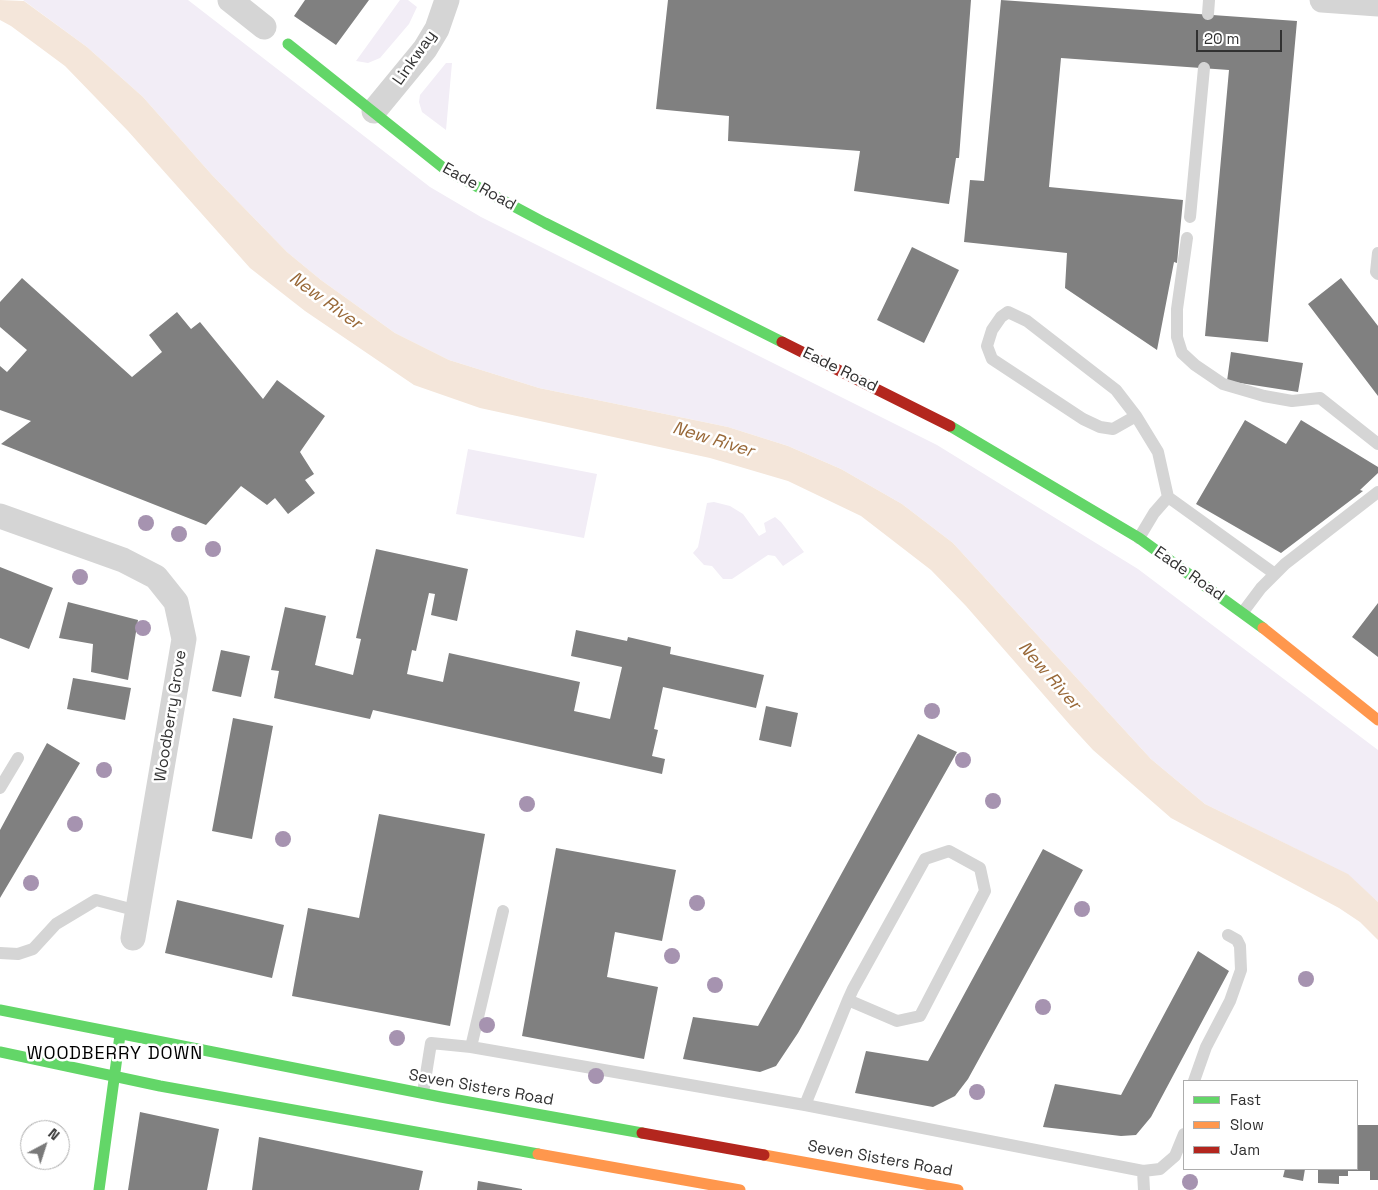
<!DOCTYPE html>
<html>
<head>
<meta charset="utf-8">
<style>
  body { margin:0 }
  #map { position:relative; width:1378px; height:1190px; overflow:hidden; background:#fff; font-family:"Space Grotesk",sans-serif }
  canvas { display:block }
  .legend { position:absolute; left:1183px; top:1080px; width:175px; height:90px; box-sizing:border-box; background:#fff; border:1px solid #adadad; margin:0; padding:6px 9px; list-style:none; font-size:15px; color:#313131 }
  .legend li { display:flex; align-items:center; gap:10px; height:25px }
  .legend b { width:25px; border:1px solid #adadad }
  .north { position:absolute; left:20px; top:1120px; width:50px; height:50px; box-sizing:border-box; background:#fff; border:1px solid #adadad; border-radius:50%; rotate:40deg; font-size:14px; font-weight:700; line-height:20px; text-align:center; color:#313131 }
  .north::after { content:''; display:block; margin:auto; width:18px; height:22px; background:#797979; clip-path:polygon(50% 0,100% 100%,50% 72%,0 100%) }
  .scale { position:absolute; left:1196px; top:30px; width:86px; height:22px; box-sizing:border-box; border:2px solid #313131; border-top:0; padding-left:6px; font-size:15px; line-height:18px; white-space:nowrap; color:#313131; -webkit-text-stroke:4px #fff; paint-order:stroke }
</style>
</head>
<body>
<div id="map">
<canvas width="1378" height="1190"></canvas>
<ul class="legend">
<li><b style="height:6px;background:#63d668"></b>Fast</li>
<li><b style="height:6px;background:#ff974d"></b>Slow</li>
<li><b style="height:6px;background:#b3261e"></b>Jam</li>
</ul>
<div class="north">N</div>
<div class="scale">20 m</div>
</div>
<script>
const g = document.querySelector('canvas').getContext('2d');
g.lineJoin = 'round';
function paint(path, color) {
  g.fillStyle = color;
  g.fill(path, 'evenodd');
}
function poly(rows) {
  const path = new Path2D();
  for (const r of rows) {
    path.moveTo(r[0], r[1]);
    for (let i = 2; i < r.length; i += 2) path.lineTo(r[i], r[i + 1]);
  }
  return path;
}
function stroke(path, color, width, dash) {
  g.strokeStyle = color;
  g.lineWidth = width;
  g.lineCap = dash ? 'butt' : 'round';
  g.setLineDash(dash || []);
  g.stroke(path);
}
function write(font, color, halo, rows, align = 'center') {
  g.font = font + ' "Space Grotesk",sans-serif';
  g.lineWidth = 5;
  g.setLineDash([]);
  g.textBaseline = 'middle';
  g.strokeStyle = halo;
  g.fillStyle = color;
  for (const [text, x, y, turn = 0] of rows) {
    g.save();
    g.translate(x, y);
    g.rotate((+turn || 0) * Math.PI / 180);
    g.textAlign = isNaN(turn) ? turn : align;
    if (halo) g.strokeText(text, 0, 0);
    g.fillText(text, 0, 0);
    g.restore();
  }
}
paint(poly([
  [23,0,188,0,430,187,481,217,937,445,1138,569,1378,750,1378,902,1347,874,1205,804,1151,759,953,543,902,504,841,469,788,446,728,427,539,388,449,360,395,333,321,280,287,252,212,175,143,97,87,47],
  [400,0,408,0,417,7,409,24,380,58,368,63,356,61],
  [446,63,452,63,446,130,422,112,419,102,420,95],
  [468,449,597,474,584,538,456,514],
  [714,502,730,506,743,514,759,536,766,532,764,523,775,517,781,522,804,552,783,566,775,556,768,555,732,579,723,579,712,566,704,565,693,553,698,547,707,503]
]), '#f2edf6');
paint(poly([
  [0,0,24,1,87,47,143,97,212,175,287,252,321,280,395,333,449,360,539,388,728,427,788,446,841,469,902,504,953,543,1151,759,1205,804,1348,874,1378,902,1378,940,1360,922,1339,908,1171,818,1093,750,1070,725,966,606,931,570,861,516,788,481,710,458,480,408,414,385,305,311,250,268,128,131,65,66,11,26,0,20]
]), '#f4e6da');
paint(poly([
  [305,0,369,0,336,45,294,16],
  [668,0,971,0,959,158,956,158,949,204,854,191,860,151,728,141,729,116,656,109],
  [1001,0,1297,21,1268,342,1205,336,1229,70,1061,58,1049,187,1183,200,1177,263,1174,262,1157,350,1065,288,1067,253,964,242,970,180,984,181],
  [912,247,959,270,924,343,877,320],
  [22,278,132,377,162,352,149,335,177,312,191,329,200,322,263,399,277,380,325,416,300,452,314,474,305,480,315,493,288,514,275,498,267,505,241,486,206,525,1,444,31,421,0,410,0,366,7,372,27,350,0,327,0,302],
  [1341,278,1378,326,1378,396,1308,304],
  [1231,352,1303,363,1298,392,1227,381],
  [1245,420,1286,444,1301,420,1378,467,1378,473,1360,490,1363,491,1281,553,1196,504],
  [376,549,468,569,457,621,431,615,435,594,429,593,416,651,412,650,407,674,443,682,449,653,580,682,574,711,610,719,622,667,571,656,576,630,627,641,628,637,671,647,670,654,764,675,756,708,663,687,654,729,658,730,652,756,665,759,662,774,373,710,370,719,274,698,279,671,271,670,285,607,326,616,315,665,353,675,361,639,356,638],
  [0,567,53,588,29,649,0,638],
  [68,602,138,620,128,680,91,672,93,644,59,638],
  [1378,603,1378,657,1352,637],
  [221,650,250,656,241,697,212,691],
  [73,678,131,688,125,720,67,709],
  [766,706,798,713,791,747,759,740],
  [233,718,273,726,252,839,212,831],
  [918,734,957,752,798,1033,776,1066,760,1072,683,1059,693,1017,758,1026],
  [47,743,80,763,0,898,0,830],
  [379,814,485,834,450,1026,292,996,308,908,359,918],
  [556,848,676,870,662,941,615,932,607,977,658,987,644,1059,522,1036],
  [1043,849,1083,870,968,1079,955,1096,933,1107,855,1093,866,1051,928,1061],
  [177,900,284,925,272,978,165,953],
  [1198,951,1229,971,1151,1117,1136,1135,1121,1136,1043,1127,1055,1084,1121,1095],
  [140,1112,219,1129,207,1190,128,1190],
  [1357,1125,1378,1125,1378,1180,1370,1180,1370,1171,1348,1171,1348,1176,1339,1176,1339,1184,1318,1183,1318,1169,1357,1169],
  [259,1137,423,1171,419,1190,252,1190],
  [1285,1169,1305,1169,1303,1181,1283,1177],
  [478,1181,522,1189,522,1190,477,1190]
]), '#808080');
stroke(poly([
  [1208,14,1209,0],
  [1190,217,1204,68],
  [1187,238,1177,309,1177,337,1182,353,1195,365,1223,384,1264,396,1292,401,1320,398,1378,444],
  [1378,253,1376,272,1378,274],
  [1136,416,1113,429,1100,427,1083,419,992,359,987,346,992,330,1001,317,1008,312,1027,321,1116,390,1136,416,1158,452,1168,497,1275,574],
  [1139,538,1154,513,1168,497],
  [1243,612,1261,588,1285,564,1378,492],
  [0,788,18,758],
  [0,953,18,954,33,949,56,924,96,900,138,911],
  [471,1047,503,911],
  [1194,1081,1206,1047,1230,1001,1241,970,1240,946,1237,940,1228,935],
  [423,1093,431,1043,471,1047,805,1105,1143,1171],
  [805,1105,848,1000,853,989,925,859,949,851,980,868,985,891,920,1016,897,1021,848,1000],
  [1144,1190,1143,1171,1160,1169,1175,1156,1184,1134]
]), '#d5d5d5', 12);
stroke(poly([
  [230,0,264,27],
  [1322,0,1378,4],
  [374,111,425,49,437,29,447,0],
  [0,516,123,560,156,577,176,602,184,639,133,938]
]), '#d5d5d5', 25);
stroke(poly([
  [288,44,446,170,545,223,782,342],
  [950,426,1139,538,1263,628],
  [0,1010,441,1097,642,1133],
  [0,1052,160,1086,538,1154],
  [99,1190,120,1035]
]), '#63d668', 11);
stroke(poly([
  [1263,628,1378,720],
  [538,1154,740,1190],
  [764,1155,958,1190]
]), '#ff974d', 11);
stroke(poly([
  [782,342,950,426],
  [642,1133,764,1155]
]), '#b3261e', 11);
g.fillStyle = '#a693b0';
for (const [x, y] of [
  [146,523],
  [179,534],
  [213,549],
  [80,577],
  [143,628],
  [932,711],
  [963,760],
  [104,770],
  [993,801],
  [527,804],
  [75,824],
  [283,839],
  [31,883],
  [697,903],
  [1082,909],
  [672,956],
  [1306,979],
  [715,985],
  [1043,1007],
  [487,1025],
  [397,1038],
  [596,1076],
  [977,1092],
  [1190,1182]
]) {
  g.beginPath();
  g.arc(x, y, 8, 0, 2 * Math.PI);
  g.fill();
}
write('16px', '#313131', '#fff', [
  ["Linkway",415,58,-55],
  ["Eade Road",479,187,29],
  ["Eade Road",840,370,26],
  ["Eade Road",1189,574,35],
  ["Woodberry Grove",171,716,-81],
  ["Seven Sisters Road",481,1088,10],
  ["Seven Sisters Road",880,1159,10]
]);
write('italic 18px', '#996939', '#fff', [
  ["New River",325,301,36],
  ["New River",713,440,17],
  ["New River",1049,676,49]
]);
g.letterSpacing = '1px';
write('18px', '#000', '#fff', [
  ["WOODBERRY DOWN",115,1054]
]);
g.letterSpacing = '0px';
</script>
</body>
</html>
